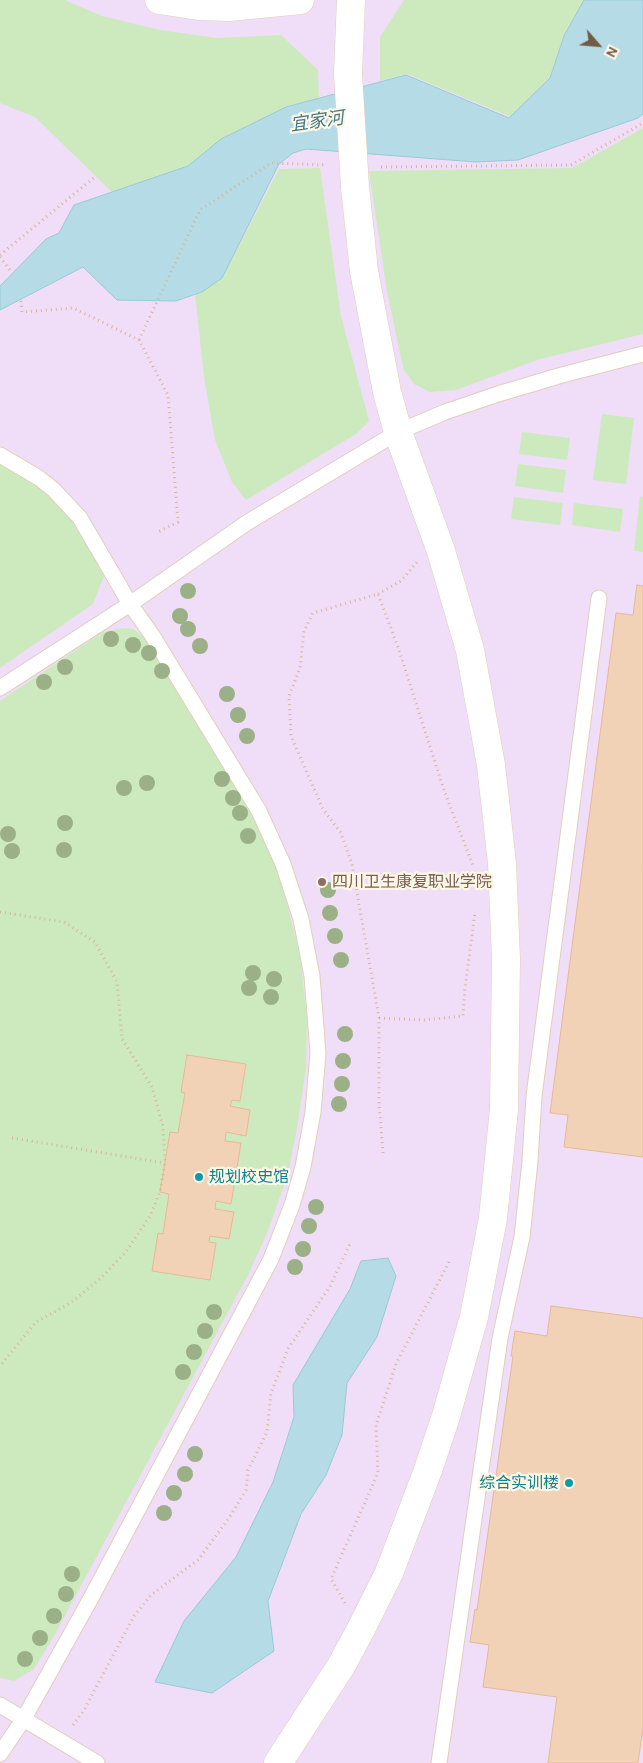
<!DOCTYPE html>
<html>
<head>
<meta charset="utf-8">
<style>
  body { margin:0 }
  #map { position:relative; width:643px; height:1763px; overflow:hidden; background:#fcf3e0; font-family:Karla,sans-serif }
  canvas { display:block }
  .north { position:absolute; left:573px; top:20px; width:50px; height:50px; -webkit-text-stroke:4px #fff7e6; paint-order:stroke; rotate:117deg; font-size:14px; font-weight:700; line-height:20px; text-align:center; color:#735a47 }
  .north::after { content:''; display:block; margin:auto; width:18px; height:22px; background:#735a47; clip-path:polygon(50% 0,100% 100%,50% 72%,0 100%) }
</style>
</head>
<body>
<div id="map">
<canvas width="643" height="1763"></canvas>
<div class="north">N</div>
</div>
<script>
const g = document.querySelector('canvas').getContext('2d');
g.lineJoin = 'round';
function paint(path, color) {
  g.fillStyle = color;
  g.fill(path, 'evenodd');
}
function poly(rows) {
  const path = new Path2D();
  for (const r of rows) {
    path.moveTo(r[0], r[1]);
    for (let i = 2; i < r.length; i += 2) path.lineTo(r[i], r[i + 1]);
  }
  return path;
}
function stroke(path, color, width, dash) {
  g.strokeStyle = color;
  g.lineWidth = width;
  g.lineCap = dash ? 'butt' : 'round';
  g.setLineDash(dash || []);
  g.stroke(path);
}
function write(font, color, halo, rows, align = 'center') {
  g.font = font + ' Karla,"Noto Sans SC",sans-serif';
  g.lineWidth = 4.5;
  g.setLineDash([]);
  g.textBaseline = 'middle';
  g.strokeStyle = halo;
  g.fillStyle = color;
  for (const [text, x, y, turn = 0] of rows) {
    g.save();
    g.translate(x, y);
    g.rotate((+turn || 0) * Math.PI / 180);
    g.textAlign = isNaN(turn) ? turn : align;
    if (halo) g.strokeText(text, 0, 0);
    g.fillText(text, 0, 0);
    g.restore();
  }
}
paint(poly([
  [0,0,643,0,643,1763,0,1763]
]), '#f0ddf8');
paint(poly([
  [0,0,65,0,102,16,160,30,217,38,281,35,318,70,319,99,286,107,221,139,188,166,112,192,35,117,0,103],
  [404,0,584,0,565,35,551,76,511,117,407,74,380,81,380,37],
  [643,128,643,334,537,360,456,390,430,392,414,384,404,370,400,354,386,285,369,171,572,168],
  [320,168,341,316,369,421,356,434,246,500,232,482,215,440,204,377,195,294,222,278,279,169],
  [602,414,634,418,626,484,593,480],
  [522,432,570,438,567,460,519,454],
  [0,460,52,494,89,543,104,576,93,604,0,668],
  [518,464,566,470,563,493,515,486],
  [640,496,643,497,643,552,634,551],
  [514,497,563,503,560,525,511,519],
  [574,503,623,509,620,532,572,525],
  [122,628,133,629,142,636,160,659,229,770,277,865,300,955,307,1019,306,1068,297,1128,288,1174,268,1231,248,1275,54,1636,34,1669,14,1681,0,1678,0,701,103,632],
  [187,1055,246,1065,240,1101,232,1100,230,1106,250,1110,246,1135,226,1132,225,1141,241,1144,231,1203,216,1201,209,1242,216,1243,210,1280,152,1271,163,1234,169,1194,160,1192,170,1132,178,1133,185,1093,181,1092]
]), '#cdeabe');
const water = poly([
  [584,0,643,0,643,114,638,118,518,160,476,162,306,149,293,153,279,164,222,278,202,292,176,301,117,300,83,267,0,310,0,286,46,239,59,233,74,205,188,166,221,139,286,107,406,75,509,118,550,78,564,36,584,0],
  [388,1258,396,1276,377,1337,347,1383,342,1435,326,1475,301,1514,268,1601,274,1651,212,1693,155,1682,184,1621,236,1557,273,1482,294,1417,293,1385,350,1289,361,1261,388,1258]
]);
paint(water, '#b4dbe6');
stroke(water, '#9acad8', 1);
const building = poly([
  [637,585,643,586,643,1157,564,1147,568,1115,550,1113,616,613,633,615,637,585],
  [187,1055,246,1064,240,1101,232,1100,230,1106,250,1110,246,1136,226,1132,225,1141,241,1143,231,1204,216,1201,215,1209,234,1212,229,1239,210,1236,209,1242,216,1243,210,1280,152,1271,158,1233,163,1234,169,1194,160,1192,170,1132,178,1133,185,1093,181,1092,187,1055],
  [551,1306,643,1318,643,1728,638,1763,548,1763,557,1697,483,1687,489,1645,470,1642,475,1609,477,1610,513,1356,511,1356,515,1331,547,1336,551,1306]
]);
paint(building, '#f2d2b7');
stroke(building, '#e5ba97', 1);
const service = poly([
  [0,455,39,478,54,490,80,518,130,604,152,635,259,811,283,864,301,919,312,976,318,1053,313,1112,303,1167,292,1205,271,1259,91,1598,23,1720,0,1754],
  [0,688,130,604,248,522,398,432,445,412,498,394,562,375,643,354],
  [0,1705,97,1763],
  [439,1763,500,1338,522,1237,530,1161,534,1096,599,598]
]);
const minor = poly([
  [159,0,199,6,229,7,300,0],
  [348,74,351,0],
  [278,1763,341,1666,361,1629,389,1573,428,1470,446,1416,474,1317,493,1218,504,1109,506,959,502,863,491,765,470,650,441,551,398,432,387,392,364,271,355,187]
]);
stroke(service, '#e0cfbc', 17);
stroke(minor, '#e0cfbc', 29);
stroke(poly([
  [381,167,571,165,643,123],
  [0,255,96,176],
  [0,257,12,273],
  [21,301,22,312,73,308,139,340,168,395,178,522,158,532],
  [139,340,200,210,271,163,327,165],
  [378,594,401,581,417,562],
  [0,912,64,922,95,942,117,982,122,1039,152,1087,163,1127,165,1163,160,1192,150,1216,125,1253,102,1277,72,1302,36,1322,0,1366],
  [379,1018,424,1020,463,1016,465,988,475,912],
  [12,1138,165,1163],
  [383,1153,379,1102,379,1018,352,864,341,833,323,809,291,736,289,696,300,668,304,631,313,613,378,594,398,647,445,793,474,868],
  [345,1603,331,1579,378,1473,376,1425,396,1364,450,1260],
  [73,1725,84,1710,134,1616,151,1595,198,1560,229,1518,246,1490,248,1470,267,1432,271,1393,288,1349,330,1286,350,1244]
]), '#d7b69a', 3, [1, 4]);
stroke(service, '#fff', 15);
stroke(minor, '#fff', 28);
const minorBridge = poly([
  [348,74,355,187]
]);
stroke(minorBridge, '#e0cfbc', 29, []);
stroke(minorBridge, '#fff', 28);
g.fillStyle = '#9bb087';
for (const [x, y] of [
  [188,591],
  [180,616],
  [188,629],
  [111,639],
  [133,645],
  [200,646],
  [149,653],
  [65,667],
  [162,671],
  [44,682],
  [227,694],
  [238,715],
  [247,736],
  [222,779],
  [147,783],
  [124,788],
  [233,798],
  [240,813],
  [65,823],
  [8,834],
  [248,836],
  [64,850],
  [12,851],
  [328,890],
  [330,913],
  [335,936],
  [341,960],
  [253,973],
  [274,979],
  [249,988],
  [271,997],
  [345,1034],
  [343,1061],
  [342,1084],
  [339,1104],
  [316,1207],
  [309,1226],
  [303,1249],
  [295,1267],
  [214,1312],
  [205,1331],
  [194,1352],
  [183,1372],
  [195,1454],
  [185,1474],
  [174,1493],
  [164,1513],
  [72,1574],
  [66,1594],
  [54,1616],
  [40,1638],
  [25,1659]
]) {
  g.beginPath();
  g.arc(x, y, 8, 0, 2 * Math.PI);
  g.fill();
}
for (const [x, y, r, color] of [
  [322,882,5,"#8d6e63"],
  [199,1177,5,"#0f9aa8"],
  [569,1483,5,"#0f9aa8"]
]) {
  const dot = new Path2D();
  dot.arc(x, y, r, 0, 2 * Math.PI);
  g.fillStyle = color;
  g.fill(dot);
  stroke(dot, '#fff7e6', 2);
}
write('16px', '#785e54', '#fff7e6', [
  ["四川卫生康复职业学院",332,882]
], 'left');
write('16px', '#0d838f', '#fff7e6', [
  ["规划校史馆",209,1177],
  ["综合实训楼",559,1483,"right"]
], 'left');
write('italic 18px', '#417787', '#fff7e6', [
  ["宜家河",317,122,-8]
]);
</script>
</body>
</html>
